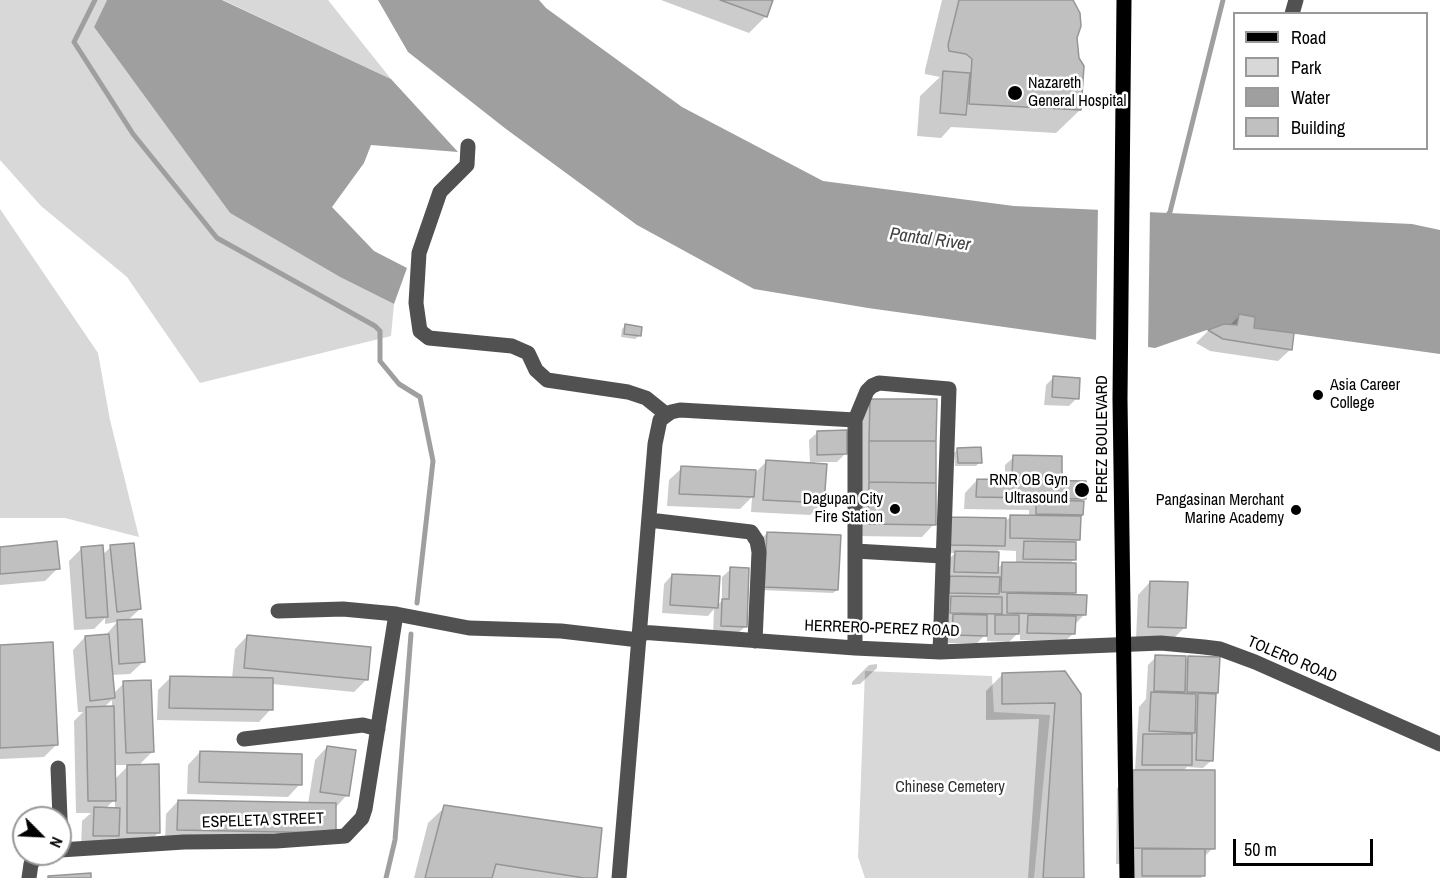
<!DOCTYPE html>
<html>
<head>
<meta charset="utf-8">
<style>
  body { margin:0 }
  #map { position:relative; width:1440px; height:878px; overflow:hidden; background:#fff; font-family:"Archivo Narrow",sans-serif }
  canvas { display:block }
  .legend { position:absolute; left:1233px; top:12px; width:195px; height:138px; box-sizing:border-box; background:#fff; border:2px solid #999; margin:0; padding:8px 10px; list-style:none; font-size:18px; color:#000 }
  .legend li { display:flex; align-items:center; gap:12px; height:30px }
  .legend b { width:30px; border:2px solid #999 }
  .north { position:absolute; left:12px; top:806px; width:60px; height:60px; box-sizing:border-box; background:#fff; border:2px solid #999; border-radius:50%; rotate:114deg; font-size:16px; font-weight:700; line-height:24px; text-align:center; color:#000 }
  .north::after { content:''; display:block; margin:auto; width:21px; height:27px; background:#000; clip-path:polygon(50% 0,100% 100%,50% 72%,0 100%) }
  .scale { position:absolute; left:1233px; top:839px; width:140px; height:27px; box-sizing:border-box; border:3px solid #000; border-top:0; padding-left:8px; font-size:18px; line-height:21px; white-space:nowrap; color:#000; -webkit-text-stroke:4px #fff; paint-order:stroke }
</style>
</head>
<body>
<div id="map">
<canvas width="1440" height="878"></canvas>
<ul class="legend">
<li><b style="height:8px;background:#000"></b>Road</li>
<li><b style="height:16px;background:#d8d8d8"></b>Park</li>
<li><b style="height:16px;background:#9f9f9f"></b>Water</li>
<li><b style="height:16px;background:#c0c0c0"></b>Building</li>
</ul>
<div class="north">N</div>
<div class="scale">50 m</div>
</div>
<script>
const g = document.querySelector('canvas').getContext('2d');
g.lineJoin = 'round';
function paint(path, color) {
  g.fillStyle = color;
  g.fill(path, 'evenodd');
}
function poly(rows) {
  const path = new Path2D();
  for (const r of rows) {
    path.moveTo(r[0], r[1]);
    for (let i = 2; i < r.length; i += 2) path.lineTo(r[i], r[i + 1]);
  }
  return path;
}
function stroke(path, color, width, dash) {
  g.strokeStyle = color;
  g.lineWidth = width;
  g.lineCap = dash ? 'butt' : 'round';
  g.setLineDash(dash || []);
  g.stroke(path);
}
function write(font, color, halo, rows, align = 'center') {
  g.font = font + ' "Archivo Narrow",sans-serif';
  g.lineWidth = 5;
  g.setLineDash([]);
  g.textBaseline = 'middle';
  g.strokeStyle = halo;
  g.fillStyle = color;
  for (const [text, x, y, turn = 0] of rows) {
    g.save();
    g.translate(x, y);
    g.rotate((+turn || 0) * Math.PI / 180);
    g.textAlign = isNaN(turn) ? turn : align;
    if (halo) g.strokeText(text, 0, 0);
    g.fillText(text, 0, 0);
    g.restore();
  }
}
paint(poly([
  [0,0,107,0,94,27,230,213,340,277,394,304,391,336,200,383,127,277,41,206,0,160],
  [223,0,328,0,391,79],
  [0,209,98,353,110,420,139,537,65,518,0,518],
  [865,671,992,676,994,712,1050,715,1034,878,865,878,858,857]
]), '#d8d8d8');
paint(poly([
  [107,0,222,0,391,79,458,152,371,145,364,163,332,207,374,251,407,268,394,304,340,277,230,213,94,27],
  [378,0,539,0,546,8,682,107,823,181,1014,206,1412,224,1440,230,1440,354,1224,324,1155,348,868,308,754,289,637,225,506,129,408,52]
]), '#9f9f9f');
paint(poly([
  [1098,206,1150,208,1148,350,1096,343]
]), '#fff');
paint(poly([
  [661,0,771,0,765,17,749,33],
  [942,0,1071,0,1075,37,1080,110,1056,133,951,127,941,138,917,136,920,96,940,77,925,74,925,70],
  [1239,316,1253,329,1291,349,1278,361,1210,351,1196,343,1208,331,1224,325,1229,326],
  [626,325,639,336,635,339,621,337,622,329],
  [1054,377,1077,398,1069,406,1044,405,1046,385],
  [870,400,934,524,922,537,857,536,858,413],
  [818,432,845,454,837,462,815,462,823,502,810,515,751,512,752,497,740,509,667,506,669,480,682,468,754,474,766,462,810,464,809,440],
  [958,449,980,462,976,466,955,466,954,453],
  [1014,457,1060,476,1054,482,1084,498,1080,503,1082,514,1079,517,1079,539,1075,543,1074,559,1069,565,1075,565,1074,596,1085,614,1074,625,1074,633,1065,641,1020,640,1020,631,1009,642,987,641,987,633,977,643,944,643,947,561,955,553,942,553,942,527,1004,523,1011,516,1029,517,1029,510,964,509,965,493,977,480,1005,481,1005,465],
  [998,550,1016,551,1016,564,1003,563,997,569],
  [767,533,837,590,833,593,761,590,763,537],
  [111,547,140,609,127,621,143,662,130,674,111,675,113,694,124,683,152,752,138,766,159,832,146,845,116,845,115,838,105,848,81,848,82,821,91,813,76,813,74,721,83,712,78,712,73,650,85,637,105,636,117,622,105,624,105,618,94,629,74,630,69,561,82,548,102,555],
  [112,700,112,708,103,708],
  [113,765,129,765,114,780],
  [115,799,115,810,105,809],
  [0,548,58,568,45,581,0,585],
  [731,569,746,626,737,634,713,634,714,609,708,616,662,613,664,584,672,575,716,606,722,601,722,577],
  [1150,582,1185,627,1172,640,1136,639,1138,595],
  [247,636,366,680,354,692,272,684,271,709,259,722,157,720,158,690,171,677,232,678,235,649],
  [0,646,57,744,44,757,0,759],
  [1156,657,1184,662,1189,657,1217,693,1214,696,1212,760,1203,768,1187,767,1183,771,1213,848,1203,858,1203,875,1201,878,1130,878,1130,864,1116,864,1117,788,1135,771,1139,707,1146,699,1148,665],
  [877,664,877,668,860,684,852,685,852,682,869,665],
  [1064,673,1082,878,1028,878,1039,719,986,720,986,691,1002,675],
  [327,747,347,795,335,808,334,833,322,845,165,842,166,814,178,801,308,804,315,760],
  [200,752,300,784,288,797,187,794,188,765],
  [445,807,595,878,414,878,428,823]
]), '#0003');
stroke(poly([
  [95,0,74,42,133,134,217,238,375,326,380,331,380,361,399,384,420,397,433,461,417,603],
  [1167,216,1170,212,1223,0],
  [386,878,395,840,411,634]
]), '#9f9f9f', 5);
const building = poly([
  [720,0,773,0,767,17,720,0],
  [959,0,1073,0,1080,13,1081,26,1077,38,1079,58,1084,66,1081,110,969,104,972,59,966,54,949,51,948,45,959,0],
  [943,71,970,73,966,115,940,113,943,71],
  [1239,314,1255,317,1254,328,1294,333,1292,350,1223,339,1208,330,1224,324,1237,325,1239,314],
  [625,324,642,327,641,336,624,334,625,324],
  [1053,376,1080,378,1079,399,1052,397,1053,376],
  [870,399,937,399,936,441,869,441,870,399],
  [847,430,847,454,817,455,817,431,847,430],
  [869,441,936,441,936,483,869,482,869,441],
  [981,447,982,463,958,463,957,448,981,447],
  [1013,455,1062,456,1062,477,1012,476,1013,455],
  [766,460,827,464,824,503,763,500,766,460],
  [681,466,756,470,754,497,679,494,681,466],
  [977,479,1086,481,1086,499,976,497,977,479],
  [869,482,936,483,936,525,868,524,869,482],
  [1036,500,1084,501,1083,515,1036,514,1036,500],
  [1010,515,1081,516,1080,540,1010,538,1010,515],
  [950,517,1006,518,1005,546,949,545,950,517],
  [767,532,841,535,838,590,764,587,767,532],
  [57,541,60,569,0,574,0,547,57,541],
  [1024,541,1076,542,1076,560,1023,559,1024,541],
  [134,543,141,609,117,612,110,545,134,543],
  [103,545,108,617,86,618,81,547,103,545],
  [955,551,999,552,998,573,954,572,955,551],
  [1002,562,1076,563,1076,593,1001,592,1002,562],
  [730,567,749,568,747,627,721,626,722,599,729,599,730,567],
  [672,574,720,576,718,608,670,605,672,574],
  [950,576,1000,577,999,594,949,593,950,576],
  [1150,581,1188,582,1186,628,1148,627,1150,581],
  [1007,593,1087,595,1086,615,1007,613,1007,593],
  [951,596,1002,597,1002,614,950,613,951,596],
  [953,614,987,615,987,636,952,635,953,614],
  [995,615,1019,615,1019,634,995,634,995,615],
  [1028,615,1076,616,1075,634,1027,633,1028,615],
  [142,619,145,662,119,664,117,620,142,619],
  [109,634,115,698,90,701,85,636,109,634],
  [247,635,371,647,368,680,244,668,247,635],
  [53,642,58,745,0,748,0,645,53,642],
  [1155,655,1186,656,1185,692,1154,691,1155,655],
  [1188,656,1220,657,1218,693,1187,692,1188,656],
  [1065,671,1081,694,1084,878,1043,878,1055,703,1002,704,1002,673,1065,671],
  [170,676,273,678,273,710,169,708,170,676],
  [151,680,154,752,126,753,123,681,151,680],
  [1151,692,1196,694,1195,733,1149,731,1151,692],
  [1198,693,1216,694,1213,761,1196,760,1198,693],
  [114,706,116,801,88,801,86,707,114,706],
  [1143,734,1192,734,1192,765,1142,765,1143,734],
  [327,746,356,750,349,796,320,792,327,746],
  [200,751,302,754,302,785,199,782,200,751],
  [159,764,160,833,127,833,127,765,159,764],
  [1133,770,1215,770,1215,849,1132,848,1133,770],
  [178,800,336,803,336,833,177,830,178,800],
  [444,805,602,828,597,878,584,878,496,864,492,878,425,878,444,805],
  [94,807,120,808,119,836,93,836,94,807],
  [1142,849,1205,849,1205,876,1142,876,1142,849],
  [91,873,91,878,48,878,48,876,91,873]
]);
paint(building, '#c0c0c0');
stroke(building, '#959595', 1.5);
stroke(poly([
  [1292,14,1296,0],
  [468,146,467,165,440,192,419,253,416,303,420,331,429,338,512,346,528,353,536,370,547,380,628,392,646,398,666,414],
  [649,520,751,532,757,541,759,552,755,641],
  [855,551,942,556],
  [278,611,343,609,396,614,469,628,561,631,639,640],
  [640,632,855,648,940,652,1161,643,1204,647,1220,649,1255,662,1440,744],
  [855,648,855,420,867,391,872,386,879,383,949,389,940,652],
  [244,739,363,725,378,729],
  [58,768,60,818],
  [60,818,62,850],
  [60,850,184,842,276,841,345,836,362,818,365,809,396,614],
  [29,878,31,864,39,854],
  [619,878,655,444,660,420,671,412,680,410,855,420]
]), '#515151', 15);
stroke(poly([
  [1124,0,1120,399,1127,878]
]), '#000', 15);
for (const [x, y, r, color] of [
  [1015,93,8,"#000"],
  [1318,395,6,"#000"],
  [1082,490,8,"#000"],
  [895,509,6,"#000"],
  [1296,510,6,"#000"]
]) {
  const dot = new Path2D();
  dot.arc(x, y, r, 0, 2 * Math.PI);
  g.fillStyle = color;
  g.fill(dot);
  stroke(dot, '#fff', 2);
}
write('16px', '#000', '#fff', [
  ["Nazareth",1028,84,"left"],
  ["General Hospital",1028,102,"left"],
  ["Asia Career",1330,386,"left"],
  ["College",1330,404,"left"],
  ["RNR OB Gyn",1068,481],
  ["Ultrasound",1068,499],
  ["Dagupan City",883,500],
  ["Fire Station",883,518],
  ["Pangasinan Merchant",1284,501],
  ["Marine Academy",1284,519]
], 'right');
write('16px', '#000', '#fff', [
  ["PEREZ BOULEVARD",1103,439,-90],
  ["HERRERO-PEREZ ROAD",882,629,2],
  ["TOLERO ROAD",1292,660,23],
  ["ESPELETA STREET",263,821,-2]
]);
write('16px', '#2f2f2f', '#fff', [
  ["Chinese Cemetery",950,788]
]);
write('italic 18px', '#404040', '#fff', [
  ["Pantal River",930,240,8]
]);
</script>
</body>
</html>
